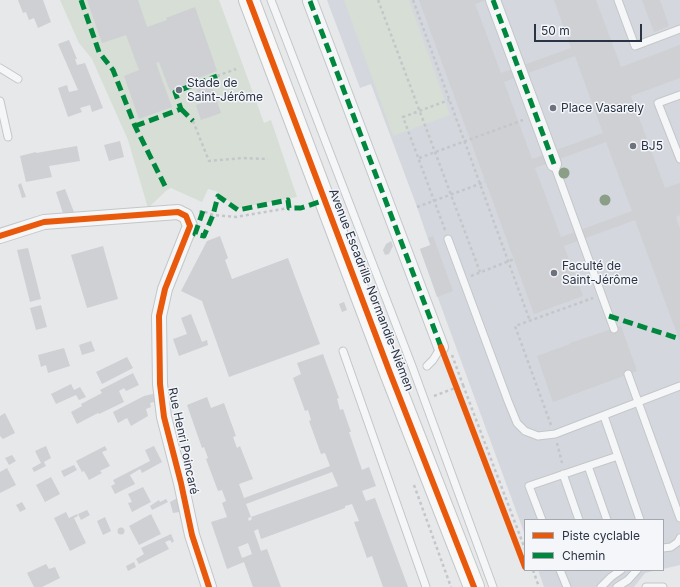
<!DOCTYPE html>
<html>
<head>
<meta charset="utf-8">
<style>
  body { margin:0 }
  #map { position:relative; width:680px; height:587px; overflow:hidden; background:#e6e8ea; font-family:Inter,sans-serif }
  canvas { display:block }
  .legend { position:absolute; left:524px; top:519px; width:140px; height:52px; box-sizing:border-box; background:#f4f6f9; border:1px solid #a4a8b1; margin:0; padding:5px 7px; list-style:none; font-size:12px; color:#2b3445 }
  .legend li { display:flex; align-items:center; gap:8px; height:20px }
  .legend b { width:20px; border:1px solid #a4a8b1 }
  .scale { position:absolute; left:534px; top:24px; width:108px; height:18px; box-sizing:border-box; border:2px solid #2b3445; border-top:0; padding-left:5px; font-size:12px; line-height:14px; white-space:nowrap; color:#2b3445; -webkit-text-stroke:3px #f4f6f9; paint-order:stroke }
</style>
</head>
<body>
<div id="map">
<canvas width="680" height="587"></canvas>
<ul class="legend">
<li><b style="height:5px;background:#e8590c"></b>Piste cyclable</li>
<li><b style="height:5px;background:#00873e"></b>Chemin</li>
</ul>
<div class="scale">50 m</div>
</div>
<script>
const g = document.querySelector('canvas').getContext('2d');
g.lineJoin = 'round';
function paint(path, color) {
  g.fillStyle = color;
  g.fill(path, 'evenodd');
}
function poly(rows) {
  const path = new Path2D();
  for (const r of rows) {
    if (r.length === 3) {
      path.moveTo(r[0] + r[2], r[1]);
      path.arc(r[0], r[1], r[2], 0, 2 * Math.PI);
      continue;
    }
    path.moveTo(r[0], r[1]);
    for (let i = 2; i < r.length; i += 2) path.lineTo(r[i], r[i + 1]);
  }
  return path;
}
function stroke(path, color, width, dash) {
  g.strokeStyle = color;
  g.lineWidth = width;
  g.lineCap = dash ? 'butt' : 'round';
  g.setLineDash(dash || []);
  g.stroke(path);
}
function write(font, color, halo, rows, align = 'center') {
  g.font = font + ' Inter,sans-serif';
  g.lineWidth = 3;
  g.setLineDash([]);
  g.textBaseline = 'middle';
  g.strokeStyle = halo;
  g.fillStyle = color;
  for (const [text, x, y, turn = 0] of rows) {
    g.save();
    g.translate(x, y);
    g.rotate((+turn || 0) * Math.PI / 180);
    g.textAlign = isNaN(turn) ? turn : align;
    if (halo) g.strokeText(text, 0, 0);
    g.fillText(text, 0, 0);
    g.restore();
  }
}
paint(poly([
  [327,0,680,0,680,565,663,569,663,520,525,520,525,535,420,249,430,245,417,207,371,84,360,88],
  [538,570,657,570,645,573,634,587,544,587]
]), '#d4d7dd');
paint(poly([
  [60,0,219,0,264,123,271,120,297,197,238,208,216,191,208,189,202,202,171,188,167,190,148,208,128,140,92,59,79,43],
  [344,0,409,0,450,115,393,136]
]), '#d6ded6');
paint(poly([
  [18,0,43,0,51,22,38,28,34,18,29,20,26,12,23,13],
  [87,0,138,0,147,27,167,20,166,18,195,7,217,71,190,81,191,84,170,91,159,62,156,63,172,107,139,119,124,76,139,70,126,35,102,43],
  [419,0,486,0,475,4,501,73,571,48,554,0,596,0,621,67,680,45,680,78,631,96,665,188,680,183,680,215,676,217,680,229,680,342,635,220,564,246,583,296,534,314],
  [575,56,603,133,532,159,504,82],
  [606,142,632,211,561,237,535,168],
  [642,0,660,0,669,26,654,32],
  [69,40,77,59,75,59,77,65,85,63,103,108,92,112,90,105,80,108,82,112,68,117,58,88,67,85,69,92,78,90,58,44],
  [210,82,221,113,201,120,196,105,202,103,196,87],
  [120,141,124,157,109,161,104,145],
  [77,146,80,161,49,166,52,177,26,182,20,156,36,152,36,153],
  [21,183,26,197,22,198,18,185],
  [65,189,74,212,63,213,56,192],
  [220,236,228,258,225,260,232,279,288,258,320,344,229,377,202,301,181,291,207,241],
  [433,236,453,291,437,297,420,249,431,245,428,238],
  [391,241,393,246,389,254,385,255,383,250,386,244],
  [103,246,118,299,87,308,71,255],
  [28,248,41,299,30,302,17,250],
  [344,302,347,310,342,312,339,304],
  [41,305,47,327,36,330,30,308],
  [191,314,202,342,207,340,208,345,179,356,173,339,187,334,181,318],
  [621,326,637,371,553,402,537,356,570,344,570,343],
  [91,341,95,351,82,355,79,345],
  [64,348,70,366,48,373,46,365,41,367,38,355],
  [323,354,339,398,337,399,340,410,343,409,351,432,349,432,362,470,369,467,376,486,362,491,366,501,375,498,408,587,383,587,372,556,367,558,354,522,359,521,352,504,345,506,345,508,261,539,258,529,254,531,261,551,267,549,281,587,253,587,244,562,227,569,211,522,227,517,222,503,226,501,222,490,218,491,206,459,208,458,204,447,202,448,187,405,207,397,211,408,224,403,236,436,233,437,237,448,240,446,253,479,239,484,244,498,330,466,325,453,321,454,309,421,311,420,308,410,305,411,293,378,301,374,297,363],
  [332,472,338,486,251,517,252,519,249,521,248,518,251,517,246,504],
  [248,543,252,554,242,558,238,547],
  [127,357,133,368,102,384,96,372],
  [133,373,139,385,126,391,124,388,119,391,124,402,99,414,98,413,77,424,71,412,82,406,81,404,102,393,100,390],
  [71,384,74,390,80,387,86,397,79,400,76,395,56,404,51,394],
  [157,393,160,410,156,411,154,402,150,403,151,407,146,409,148,416,131,426,127,418,118,423,113,412,144,396],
  [5,413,15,433,3,439,0,436,0,416],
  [46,446,51,458,44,462,46,466,34,472,32,468,41,463,35,451],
  [105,446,107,450,102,452,110,466,100,471,102,473,89,480,84,471,82,472,76,461],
  [154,446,162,462,142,473,140,469,130,475,135,484,115,494,111,486,115,484,113,480,150,461,145,450],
  [12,455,16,461,9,465,5,458],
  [74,465,77,470,64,477,61,471],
  [7,468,16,485,0,493,0,472],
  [51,477,60,494,45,502,36,485],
  [143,487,151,502,132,512,128,503,132,502,128,494],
  [181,496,185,511,173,513,170,502],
  [166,499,168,502,152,510,150,506,159,500,160,502],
  [22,502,26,509,20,512,16,505],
  [87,510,90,515,81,520,78,514],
  [66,512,69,518,77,514,78,516,74,518,86,543,70,551,54,518],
  [151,514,161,534,139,545,129,526],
  [105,517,111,531,103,535,97,521],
  [121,531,3.5],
  [171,534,174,541,172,543,170,540,165,542,169,549,139,564,136,559,144,554,141,548],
  [134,562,136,567,128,571,126,566],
  [46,564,49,569,55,567,60,578,42,587,34,587,27,573]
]), '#ced0d3');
const lane = poly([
  [271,0,412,366,493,587],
  [618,0,635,46,680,29],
  [0,68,18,79],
  [680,95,658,103,680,159],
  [0,101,8,137],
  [554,164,614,329],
  [448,239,508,401,517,423,525,431,538,436,555,434,680,386],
  [343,351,426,587],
  [427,366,433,360,441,347],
  [628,374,680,518],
  [604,416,640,520],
  [588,466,618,456],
  [563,474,579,520],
  [542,520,529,486,588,466,607,520],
  [663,548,671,547,678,542,680,538],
  [560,570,567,587],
  [601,587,611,577,621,570],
  [617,587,628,580,637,570],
  [646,587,663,587]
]);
const street = poly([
  [493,0,554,164],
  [310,1,441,347],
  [0,236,44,222,178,212,186,216,190,226,165,289,159,316,160,384,164,417,181,483,192,535,209,587]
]);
const secondary = poly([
  [249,0,390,373,474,587]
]);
stroke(lane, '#c4c6c8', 9);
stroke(street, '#c4c6c8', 16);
stroke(secondary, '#c4c6c8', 22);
stroke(poly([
  [378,0,480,272],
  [413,0,530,321],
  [217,76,236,69],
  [193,121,209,161,242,158,268,159],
  [419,158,523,120],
  [417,207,485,182],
  [199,212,203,211,213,215,236,217,289,208],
  [445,230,403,117,449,100],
  [471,276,514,259],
  [463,385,525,549],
  [434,396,463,385,452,355],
  [551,425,515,326,593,298],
  [557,443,562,463],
  [414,485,451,587],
  [533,570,539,587]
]), '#c5c6ca', 2.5, [3, 3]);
stroke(lane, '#f5f6f7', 7);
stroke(street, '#f5f6f7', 14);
stroke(secondary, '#f8f8f8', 20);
stroke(poly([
  [81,0,99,52,113,70,135,126,167,190],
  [493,0,554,164],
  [310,1,441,347],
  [181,109,193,121],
  [135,126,181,109,175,92,217,76],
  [203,211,195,234,204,236,213,215,218,196,238,210,288,200,289,208,301,208,325,200],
  [609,316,680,339]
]), '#00873e', 5, [10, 5]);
stroke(poly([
  [249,0,390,373,474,587],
  [0,236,44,222,178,212,186,216,190,226,165,289,159,316,160,384,164,417,181,483,192,535,209,587],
  [441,347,525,567]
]), '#e8590c', 6);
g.fillStyle = '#8a9e88';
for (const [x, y] of [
  [564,173],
  [605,200]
]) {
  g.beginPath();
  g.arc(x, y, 5.5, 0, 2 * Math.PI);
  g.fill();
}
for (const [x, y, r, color] of [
  [179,90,4,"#6c737f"],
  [553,108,4,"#6c737f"],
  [633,146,4,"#6c737f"],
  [554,273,4,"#6c737f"]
]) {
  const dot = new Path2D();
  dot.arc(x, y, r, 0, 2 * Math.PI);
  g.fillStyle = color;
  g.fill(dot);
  stroke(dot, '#f4f6f9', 1.5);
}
write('12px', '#2b3445', '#f4f6f9', [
  ["Stade de",187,83],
  ["Saint-Jérôme",187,97],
  ["Place Vasarely",561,108],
  ["BJ5",641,146],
  ["Faculté de",562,266],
  ["Saint-Jérôme",562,280]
], 'left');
write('12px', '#2b3445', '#f4f6f9', [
  ["Avenue Escadrille Normandie-Niémen",371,290,69],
  ["Rue Henri Poincaré",183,441,78]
]);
</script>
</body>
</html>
